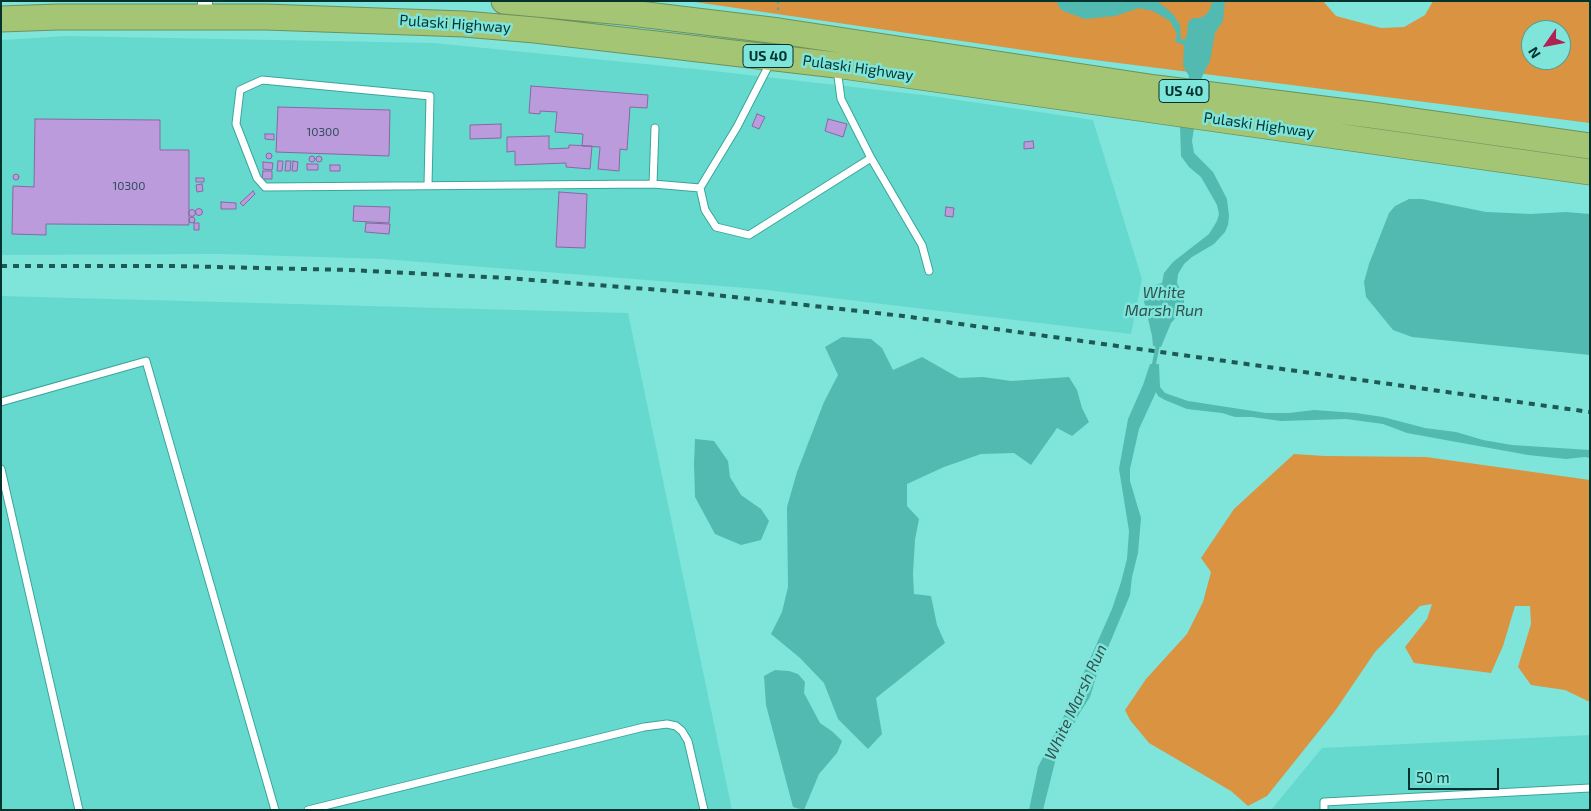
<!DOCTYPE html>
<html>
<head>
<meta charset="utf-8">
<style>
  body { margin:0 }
  #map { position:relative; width:1591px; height:811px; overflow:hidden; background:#7fe5db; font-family:"Exo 2",sans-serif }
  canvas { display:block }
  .frame { position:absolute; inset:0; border:2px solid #03332f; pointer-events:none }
  .north { position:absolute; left:1521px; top:20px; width:50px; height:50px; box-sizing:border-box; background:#7fe5db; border:1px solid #4d9e96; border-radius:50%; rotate:237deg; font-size:14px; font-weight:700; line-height:20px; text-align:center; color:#03332f }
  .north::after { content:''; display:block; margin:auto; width:18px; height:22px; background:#b12052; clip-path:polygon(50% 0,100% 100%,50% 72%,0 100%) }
  .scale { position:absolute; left:1408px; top:768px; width:91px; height:22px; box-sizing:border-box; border:2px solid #03332f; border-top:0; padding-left:6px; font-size:15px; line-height:18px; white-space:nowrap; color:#03332f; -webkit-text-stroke:4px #7fe5db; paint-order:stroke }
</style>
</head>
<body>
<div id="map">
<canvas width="1591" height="811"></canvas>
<div class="frame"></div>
<div class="north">N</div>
<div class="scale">50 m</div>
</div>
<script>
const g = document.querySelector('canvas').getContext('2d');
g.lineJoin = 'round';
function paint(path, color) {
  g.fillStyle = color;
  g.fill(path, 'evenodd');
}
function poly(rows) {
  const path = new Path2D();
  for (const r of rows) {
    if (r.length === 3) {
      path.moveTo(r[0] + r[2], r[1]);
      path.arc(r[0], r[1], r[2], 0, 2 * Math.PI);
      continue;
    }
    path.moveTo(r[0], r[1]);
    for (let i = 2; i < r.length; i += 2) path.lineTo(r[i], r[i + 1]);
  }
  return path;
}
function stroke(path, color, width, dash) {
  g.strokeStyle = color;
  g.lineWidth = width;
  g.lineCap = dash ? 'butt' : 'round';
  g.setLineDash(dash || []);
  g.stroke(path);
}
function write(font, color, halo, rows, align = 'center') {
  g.font = font + ' "Exo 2",sans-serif';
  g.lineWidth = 5;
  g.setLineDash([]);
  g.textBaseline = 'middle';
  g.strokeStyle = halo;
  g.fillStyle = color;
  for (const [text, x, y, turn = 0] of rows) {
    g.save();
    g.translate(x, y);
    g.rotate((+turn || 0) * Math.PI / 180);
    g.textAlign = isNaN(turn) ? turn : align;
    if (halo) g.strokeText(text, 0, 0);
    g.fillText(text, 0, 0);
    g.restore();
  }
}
paint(poly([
  [66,36,434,43,705,70,932,96,1093,120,1142,279,1131,334,758,289,383,259,221,254,1,255,1,40],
  [1,296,628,313,732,810,1,810],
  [1590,735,1590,810,1271,810,1322,748]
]), '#66d9ce');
paint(poly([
  [688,1,1323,1,1336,16,1381,28,1404,27,1425,15,1433,1,1590,1,1590,123,1071,57],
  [1531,30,1561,30,1561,60,1531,60],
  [1294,454,1325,456,1426,457,1590,480,1590,702,1565,690,1531,685,1518,667,1531,624,1530,606,1515,606,1503,646,1491,673,1414,663,1405,647,1427,619,1432,604,1420,606,1375,652,1335,711,1267,796,1248,806,1231,791,1149,743,1130,720,1125,710,1146,679,1187,634,1203,602,1211,572,1201,558,1234,509]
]), '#d99341');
paint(poly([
  [1056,1,1157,1,1173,14,1180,25,1181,39,1185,40,1187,34,1188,22,1193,18,1200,18,1204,16,1209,11,1213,1,1225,1,1223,21,1215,33,1210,61,1202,77,1192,141,1194,153,1213,172,1227,199,1229,216,1228,225,1225,232,1214,244,1192,257,1184,264,1178,274,1177,283,1184,298,1184,305,1181,312,1171,323,1161,347,1153,346,1152,336,1144,301,1146,294,1155,285,1162,283,1164,273,1173,262,1209,234,1217,221,1219,214,1217,205,1201,177,1189,167,1181,156,1180,125,1189,76,1183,66,1184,45,1176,42,1175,40,1177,34,1170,21,1153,11,1139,8,1115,16,1085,19,1061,10],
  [1409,199,1422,199,1486,212,1531,214,1566,212,1590,214,1590,355,1412,337,1393,330,1366,297,1364,282,1369,264,1389,213,1395,206],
  [842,337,871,339,882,348,893,370,922,357,959,378,983,377,1011,381,1069,377,1077,390,1082,408,1089,422,1072,436,1057,428,1031,465,1014,453,981,454,944,467,907,484,907,506,919,519,915,540,913,574,914,594,931,596,937,625,945,643,876,698,882,734,868,749,838,719,824,683,800,658,771,634,782,612,788,587,787,507,797,472,824,402,838,375,825,347],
  [1150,364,1159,364,1160,387,1165,393,1188,401,1266,413,1289,413,1314,410,1356,413,1383,417,1425,428,1456,432,1483,440,1512,445,1590,450,1590,458,1585,457,1566,459,1528,455,1407,433,1383,424,1346,419,1281,421,1252,417,1235,417,1222,413,1187,409,1165,400,1158,396,1156,392,1139,429,1130,469,1130,481,1141,518,1138,553,1132,577,1130,595,1097,674,1090,697,1079,714,1055,762,1043,810,1029,810,1038,767,1070,704,1112,609,1121,582,1127,559,1129,531,1119,469,1128,419,1143,385],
  [695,439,714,441,728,461,730,477,741,495,761,509,769,521,761,540,741,545,715,534,695,497,694,464],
  [775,670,789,671,798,674,805,682,804,693,820,723,833,732,842,741,837,753,819,774,804,810,793,807,766,705,764,676]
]), '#52bab0');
stroke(poly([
  [1153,369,1158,344]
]), '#52bab0', 4);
const building = poly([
  [531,86,648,95,647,108,630,107,627,150,620,149,619,171,598,169,600,147,582,146,583,134,555,132,557,112,540,111,540,114,529,113,531,86],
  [278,107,390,110,389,156,276,152,278,107],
  [757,114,765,117,759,129,752,126,757,114],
  [35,119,160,120,160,150,189,150,189,225,46,224,46,235,12,234,13,186,34,187,35,119],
  [828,119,847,124,843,137,825,131,828,119],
  [501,124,501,138,470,139,470,125,501,124],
  [265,134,274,134,274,140,265,139,265,134],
  [549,136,549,149,569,148,569,145,592,146,590,169,566,167,566,163,515,165,515,151,507,152,507,137,549,136],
  [1033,141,1034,148,1024,149,1024,142,1033,141],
  [269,156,3],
  [319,159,3],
  [312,159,3],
  [278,161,283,161,282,171,277,171,278,161],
  [286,161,291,161,290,171,285,171,286,161],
  [293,161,298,162,297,171,292,171,293,161],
  [263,162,273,163,272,170,263,169,263,162],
  [307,164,318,164,318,170,307,170,307,164],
  [330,165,340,165,340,171,330,171,330,165],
  [263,171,272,171,272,179,262,179,263,171],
  [16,177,3],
  [196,178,204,178,204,182,196,182,196,178],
  [202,184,203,191,197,192,196,185,202,184],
  [253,191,255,194,243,206,240,203,253,191],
  [559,192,587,194,585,248,556,247,559,192],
  [221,202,236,203,236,209,221,209,221,202],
  [354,206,390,207,389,223,353,221,354,206],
  [946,207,954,208,953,217,945,216,946,207],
  [199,212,3.5],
  [192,213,3.5],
  [192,220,3],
  [194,223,199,223,199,230,194,230,194,223],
  [366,223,390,224,389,234,365,232,366,223]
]);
paint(building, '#bb9bdc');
stroke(building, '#8768a4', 1);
const lane = poly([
  [770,63,737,127,700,188,705,210,716,227,749,235,871,158],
  [837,69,841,99,871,158,922,245,929,271],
  [653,184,655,128],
  [428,185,430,96,262,80,240,90,236,124,257,178,265,187,653,184,700,188],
  [1,402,146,361,275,810],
  [1,469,79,810],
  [308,810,644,727,667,724,676,726,682,731,688,741,704,810],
  [1324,810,1324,802,1590,788]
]);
const street = poly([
  [205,17,205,1]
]);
const highway = poly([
  [504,1,623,12,779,31,1156,88,1371,115,1590,146],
  [1,19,58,17,266,17,464,24,535,30,836,65,1590,172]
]);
stroke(lane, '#3aa59b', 9);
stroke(street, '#3aa59b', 16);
stroke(highway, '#6c925c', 27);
stroke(poly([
  [778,1,778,12]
]), '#55a9a1', 2.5, [2.5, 4]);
stroke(lane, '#fff', 7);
stroke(street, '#fff', 14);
stroke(highway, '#a4c574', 25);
stroke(poly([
  [1,266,173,266,349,270,507,278,698,293,903,316,1590,412]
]), '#1e5954', 4, [6, 6]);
write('12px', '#314d5a', null, [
  ["10300",323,132],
  ["10300",129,186]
]);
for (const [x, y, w] of [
  [768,56,50],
  [1184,91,50]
]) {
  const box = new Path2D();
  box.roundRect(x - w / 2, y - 11.5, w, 23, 4);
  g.fillStyle = '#7fe5db';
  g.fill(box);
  stroke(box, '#03332f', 1);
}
write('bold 14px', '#03332f', null, [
  ["US 40",768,56],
  ["US 40",1184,91]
]);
write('15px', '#03332f', '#7fe5db', [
  ["Pulaski Highway",455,24,4],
  ["Pulaski Highway",858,68,8],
  ["Pulaski Highway",1259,125,8]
]);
write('italic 16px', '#32524f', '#7fe5db', [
  ["White",1164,293],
  ["Marsh Run",1164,311],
  ["White Marsh Run",1076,702,-65]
]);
</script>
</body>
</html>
